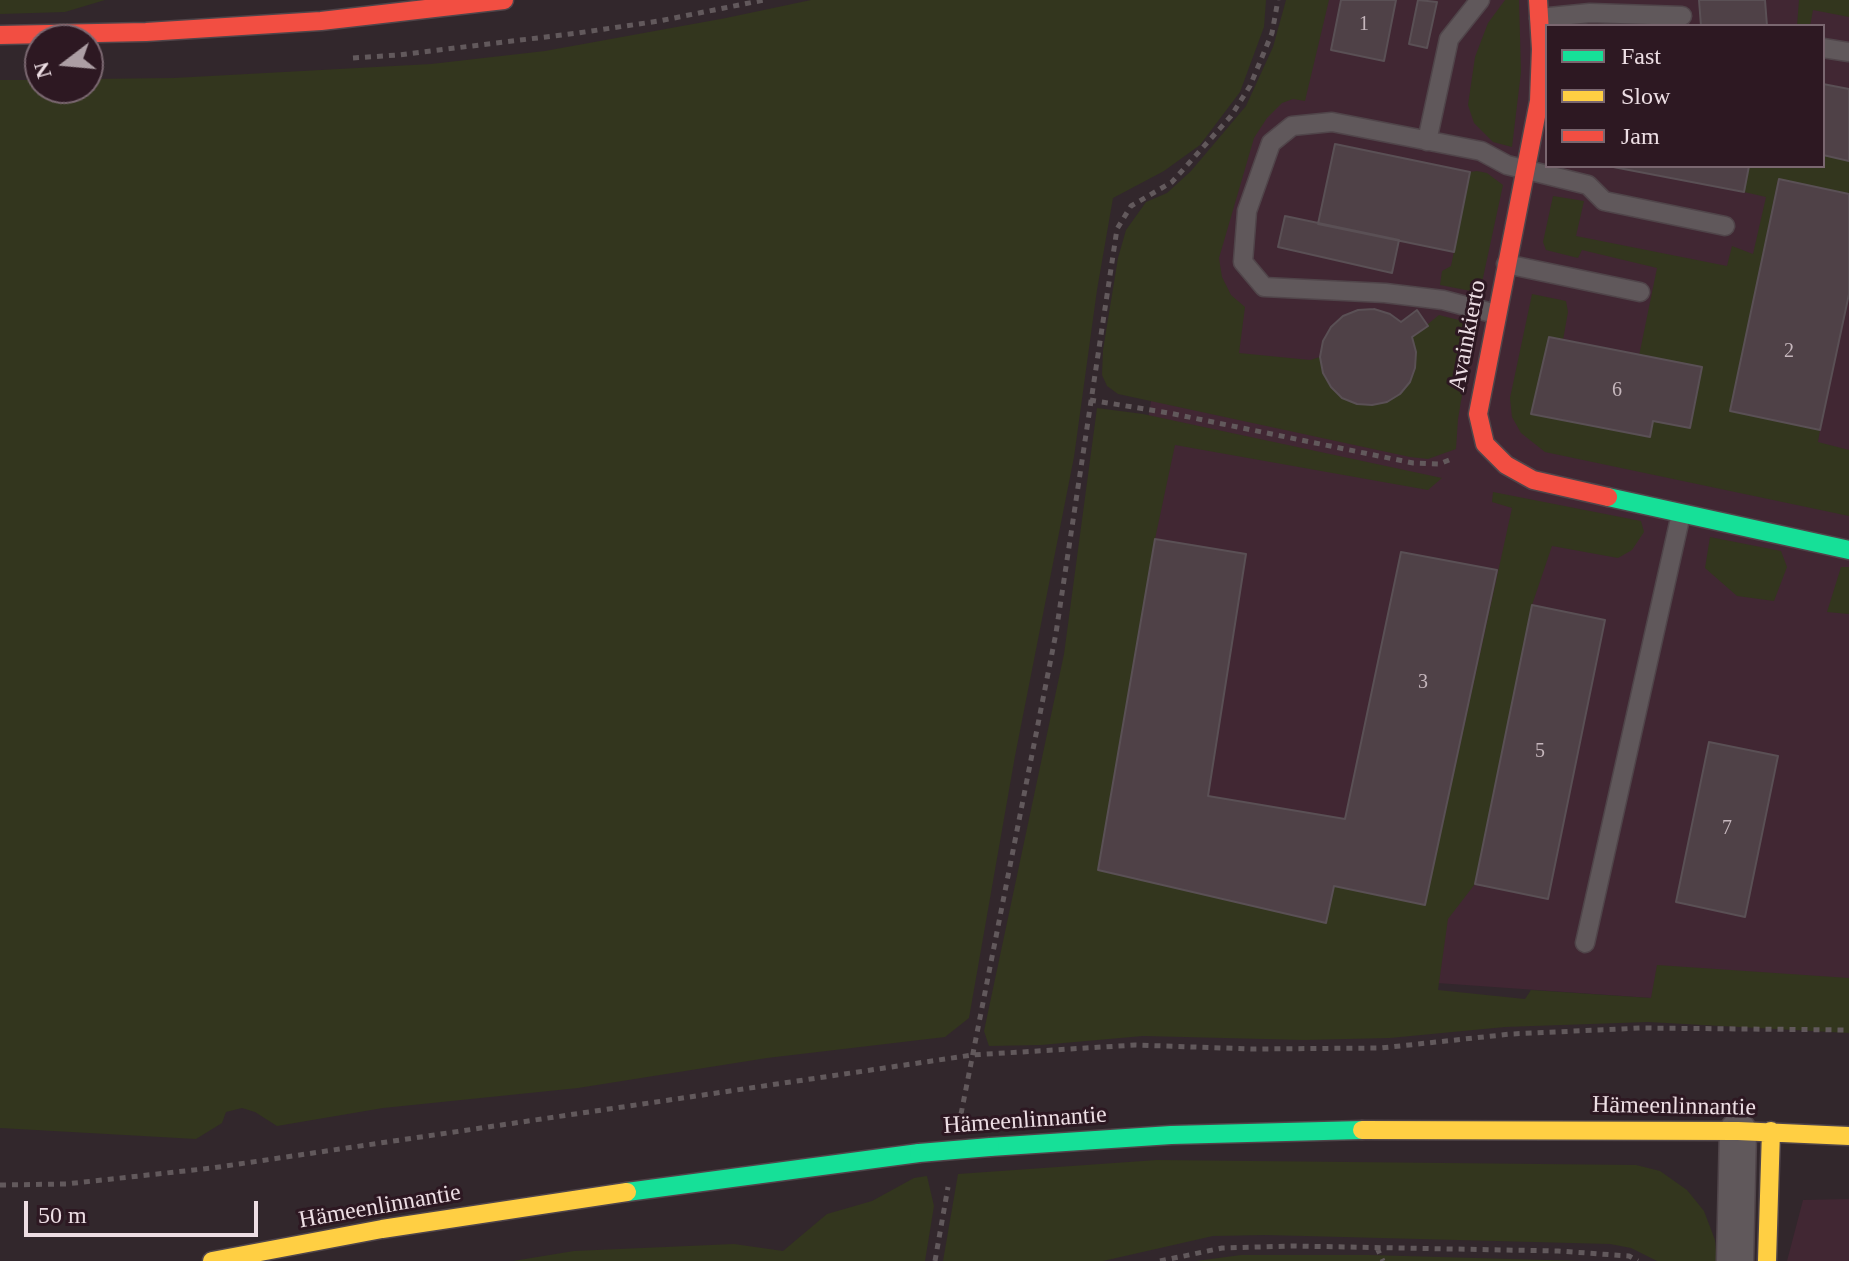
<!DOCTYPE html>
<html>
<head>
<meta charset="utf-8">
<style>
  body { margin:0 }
  #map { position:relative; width:1849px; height:1261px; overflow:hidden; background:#32272c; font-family:Georgia,serif }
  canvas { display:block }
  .legend { position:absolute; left:1545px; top:24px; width:280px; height:144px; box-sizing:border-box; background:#2d1822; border:2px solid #7a6770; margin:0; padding:10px 14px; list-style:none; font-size:24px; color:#eddee4 }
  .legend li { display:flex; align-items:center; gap:16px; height:40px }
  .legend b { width:40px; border:2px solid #7a6770 }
  .north { position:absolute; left:24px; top:24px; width:80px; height:80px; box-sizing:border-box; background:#2d1822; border:2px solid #7a6770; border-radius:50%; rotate:254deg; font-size:22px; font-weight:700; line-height:32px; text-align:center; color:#eddee4 }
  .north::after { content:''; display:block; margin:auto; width:28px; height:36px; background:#ac9ea4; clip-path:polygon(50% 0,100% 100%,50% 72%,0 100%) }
  .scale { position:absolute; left:24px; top:1201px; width:234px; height:36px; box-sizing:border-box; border:4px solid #eddee4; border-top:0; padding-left:10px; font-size:24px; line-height:28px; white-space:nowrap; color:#eddee4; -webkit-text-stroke:6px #2d1822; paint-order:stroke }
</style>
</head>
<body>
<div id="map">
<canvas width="1849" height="1261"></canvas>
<ul class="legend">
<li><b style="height:10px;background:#16e098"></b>Fast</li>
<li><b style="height:10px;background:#ffcf43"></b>Slow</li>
<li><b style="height:10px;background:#f24e42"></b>Jam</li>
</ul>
<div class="north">N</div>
<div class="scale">50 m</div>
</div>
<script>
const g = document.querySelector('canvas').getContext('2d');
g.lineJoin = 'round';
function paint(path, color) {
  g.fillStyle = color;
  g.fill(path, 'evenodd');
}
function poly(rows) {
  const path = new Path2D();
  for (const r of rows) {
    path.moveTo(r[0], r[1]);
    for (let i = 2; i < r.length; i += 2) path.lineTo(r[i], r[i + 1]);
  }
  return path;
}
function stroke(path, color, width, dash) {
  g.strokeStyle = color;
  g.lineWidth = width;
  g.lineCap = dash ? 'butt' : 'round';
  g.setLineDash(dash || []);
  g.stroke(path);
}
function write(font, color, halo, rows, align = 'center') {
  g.font = font + ' Georgia,serif';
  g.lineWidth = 6;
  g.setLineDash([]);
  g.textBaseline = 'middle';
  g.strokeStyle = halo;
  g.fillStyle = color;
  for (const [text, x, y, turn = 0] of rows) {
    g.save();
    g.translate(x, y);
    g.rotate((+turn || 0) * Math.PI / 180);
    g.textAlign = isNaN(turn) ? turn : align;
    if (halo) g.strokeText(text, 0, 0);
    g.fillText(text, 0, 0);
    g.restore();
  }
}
paint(poly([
  [1305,0,1849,0,1849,1012,1437,983,1063,889,1131,520,1184,205,1291,62],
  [1547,26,1823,26,1823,166,1547,166],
  [1849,1199,1849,1261,1787,1261,1803,1200]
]), '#412733');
paint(poly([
  [0,0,105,0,65,12,0,14],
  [811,0,1266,0,1264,27,1240,92,1200,145,1164,171,1113,198,1097,290,1074,457,1015,756,969,1018,945,1037,767,1058,578,1088,383,1108,277,1126,255,1112,242,1108,226,1112,222,1123,196,1139,0,1128,0,80,40,80,40,88,88,88,88,79,174,78,431,64,545,51,726,18],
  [1286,0,1329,0,1305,101,1293,99,1282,103,1267,118,1254,138,1219,258,1222,277,1231,295,1245,307,1239,353,1310,360,1320,357,1323,373,1331,387,1343,398,1357,404,1372,405,1387,402,1410,382,1415,368,1416,353,1412,337,1439,315,1474,324,1458,419,1456,449,1428,459,1410,457,1118,394,1107,386,1102,375,1103,350,1118,258,1126,230,1146,202,1167,193,1191,171,1246,106,1273,47],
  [1505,0,1519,0,1521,72,1512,147,1493,142,1474,123,1468,105,1475,57,1488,23],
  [1799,0,1849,0,1849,17,1813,10,1810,26,1797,26],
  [1823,155,1849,161,1849,194,1778,180,1730,411,1820,430,1818,442,1849,450,1849,516,1545,452,1521,433,1512,417,1510,398,1532,294,1566,301,1568,312,1563,340,1549,337,1531,414,1649,437,1653,421,1690,427,1639,356,1657,268,1582,250,1578,258,1546,250,1543,242,1553,196,1584,201,1576,236,1727,266,1732,246,1753,254,1766,197,1744,192,1749,166,1823,166],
  [1477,171,1487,173,1503,185,1481,287,1471,291,1440,285,1442,271,1451,266,1470,172],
  [1097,408,1143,414,1442,478,1428,490,1175,445,1155,539,1098,870,1326,923,1334,886,1425,905,1512,508,1492,502,1493,492,1641,521,1644,532,1632,550,1618,558,1552,546,1532,605,1475,884,1448,919,1438,990,1525,999,1531,990,1651,998,1657,965,1849,978,1849,1033,1648,1022,1505,1027,1390,1038,1304,1040,1143,1036,1041,1045,989,1046,984,1031,1064,654],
  [1710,537,1781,551,1787,567,1774,601,1737,596,1705,568],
  [1841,567,1849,567,1849,614,1827,612],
  [1157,1160,1636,1165,1660,1171,1687,1190,1704,1211,1715,1240,1717,1261,1657,1261,1631,1248,1610,1244,1266,1235,1213,1236,1103,1261,943,1261,958,1174],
  [927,1176,934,1206,925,1261,513,1261,574,1251,734,1244,783,1251,827,1214,872,1201,914,1178],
  [1241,1255,1369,1255,1582,1261,1196,1261]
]), '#33361e');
const building = poly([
  [1341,0,1396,0,1384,61,1331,50,1341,0],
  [1418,0,1437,2,1427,48,1409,44,1418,0],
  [1699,0,1765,0,1767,26,1701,26,1699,0],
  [1823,84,1849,89,1849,161,1823,155,1823,84],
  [1335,144,1470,172,1454,252,1318,224,1335,144],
  [1608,166,1749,166,1744,192,1608,166],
  [1779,179,1849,194,1849,294,1820,430,1730,411,1779,179],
  [1285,216,1399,240,1392,273,1278,247,1285,216],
  [1374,309,1390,314,1401,322,1417,310,1428,326,1412,337,1416,352,1415,368,1410,382,1400,394,1387,402,1372,405,1357,404,1342,398,1331,387,1323,373,1320,357,1323,341,1331,327,1343,316,1358,310,1374,309],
  [1549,337,1702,367,1690,428,1653,421,1650,437,1531,414,1549,337],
  [1155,539,1246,554,1208,796,1345,819,1401,552,1497,570,1425,905,1334,886,1326,923,1098,870,1155,539],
  [1532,605,1605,620,1548,899,1475,884,1532,605],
  [1709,742,1778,756,1745,917,1676,902,1709,742]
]);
paint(building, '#4f4147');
stroke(building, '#5a5055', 2);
const lane = poly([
  [1539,18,1590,13,1682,16],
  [1823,48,1849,52],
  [1427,141,1449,39,1480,0],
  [1506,264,1640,292],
  [1496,314,1443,300,1385,293,1264,287,1243,262,1247,211,1271,143,1292,126,1332,122,1481,151,1507,165,1588,185,1604,201,1725,226],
  [1585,943,1681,514]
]);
const street = poly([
  [1735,1261,1738,1131]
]);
const fast = poly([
  [1608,497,1849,550],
  [990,1147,1171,1135,1362,1130],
  [627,1192,919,1153]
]);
const slow = poly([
  [1362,1130,1738,1131,1849,1136],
  [212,1261,382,1229,627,1192],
  [1767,1261,1771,1131]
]);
const jam = poly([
  [1538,0,1541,49,1539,101,1478,414,1485,444,1506,465,1533,480,1608,497],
  [0,35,146,32,321,21,504,0]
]);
stroke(lane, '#50454a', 21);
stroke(street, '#50454a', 39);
stroke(fast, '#50454a', 21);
stroke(slow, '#50454a', 21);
stroke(jam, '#50454a', 21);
stroke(poly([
  [353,58,398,55,578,33,659,21,764,0],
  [1090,400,1169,413,1413,463,1439,464,1454,458],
  [961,1114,1056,633,1117,229,1131,206,1172,182,1231,116,1250,86,1272,33,1278,0],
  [0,1185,66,1184,212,1168,972,1055,1135,1045,1253,1049,1381,1048,1511,1034,1641,1028,1849,1030],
  [1377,1248,1383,1261],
  [935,1261,948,1187],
  [1160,1261,1222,1248,1294,1246,1558,1251,1629,1256,1638,1261]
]), '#62595c', 5, [6, 6]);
stroke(lane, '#60585b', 18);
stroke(street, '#60585b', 36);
stroke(fast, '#16e098', 18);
stroke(slow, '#ffcf43', 18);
stroke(jam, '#f24e42', 18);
const fastBridge = poly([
  [919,1153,990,1147]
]);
stroke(fastBridge, '#50454a', 21, []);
stroke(fastBridge, '#16e098', 18);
write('20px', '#c6b7bd', null, [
  ["1",1364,25],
  ["2",1789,352],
  ["6",1617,391],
  ["3",1423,683],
  ["5",1540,752],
  ["7",1727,829]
]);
write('24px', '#eddee4', '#2d1822', [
  ["Avainkierto",1468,336,-79],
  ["Hämeenlinnantie",1674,1107,1],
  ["Hämeenlinnantie",1025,1121,-4],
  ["Hämeenlinnantie",380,1207,-10]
]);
</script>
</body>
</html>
